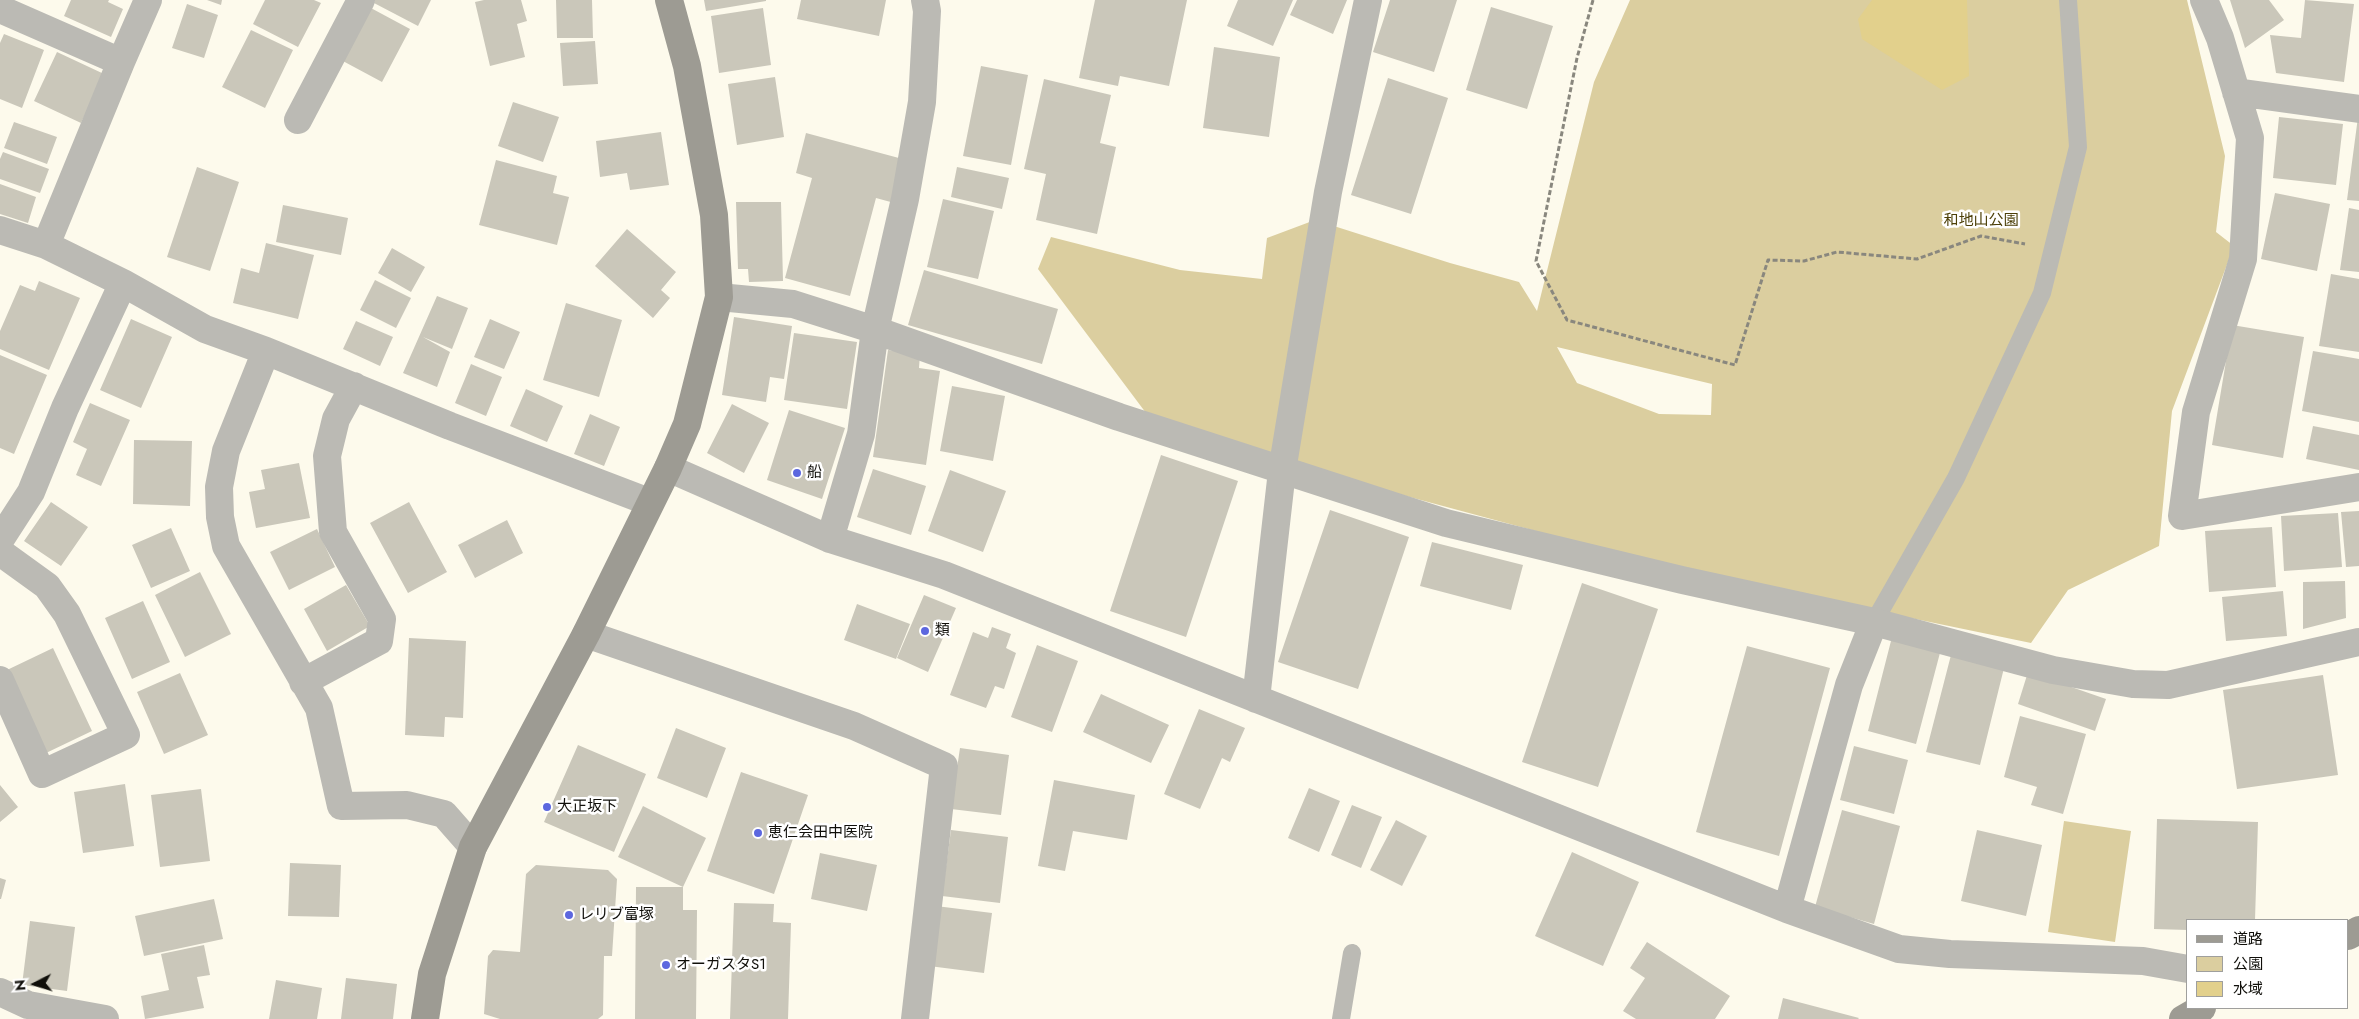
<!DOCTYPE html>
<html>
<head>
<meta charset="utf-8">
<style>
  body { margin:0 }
  #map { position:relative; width:2359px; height:1019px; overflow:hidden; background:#fdfaec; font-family:Jost,"Noto Sans JP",sans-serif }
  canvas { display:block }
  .legend { position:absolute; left:2186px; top:919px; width:162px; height:90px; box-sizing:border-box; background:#fff; border:1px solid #9f9f9d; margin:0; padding:6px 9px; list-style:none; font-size:15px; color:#100f0a }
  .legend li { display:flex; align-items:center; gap:10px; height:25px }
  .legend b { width:25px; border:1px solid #9f9f9d }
  .north { position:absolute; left:10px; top:959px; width:50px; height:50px; -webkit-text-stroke:4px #fff; paint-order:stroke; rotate:265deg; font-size:14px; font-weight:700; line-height:20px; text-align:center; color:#100f0a }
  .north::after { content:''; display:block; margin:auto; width:18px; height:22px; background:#100f0a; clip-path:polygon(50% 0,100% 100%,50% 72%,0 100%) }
</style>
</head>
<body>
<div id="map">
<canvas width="2359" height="1019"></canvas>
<ul class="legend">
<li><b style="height:6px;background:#9d9b93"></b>道路</li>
<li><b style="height:14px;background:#dbce9f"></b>公園</li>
<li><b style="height:14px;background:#e2d08c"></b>水域</li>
</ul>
<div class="north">N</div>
</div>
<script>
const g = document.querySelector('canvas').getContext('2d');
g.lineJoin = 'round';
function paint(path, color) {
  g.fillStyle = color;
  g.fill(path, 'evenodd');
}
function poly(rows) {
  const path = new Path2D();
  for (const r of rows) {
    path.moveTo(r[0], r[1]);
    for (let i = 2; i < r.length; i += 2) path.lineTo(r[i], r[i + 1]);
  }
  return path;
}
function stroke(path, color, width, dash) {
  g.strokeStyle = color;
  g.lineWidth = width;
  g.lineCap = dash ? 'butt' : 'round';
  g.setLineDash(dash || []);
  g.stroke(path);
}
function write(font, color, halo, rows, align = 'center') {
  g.font = font + ' Jost,"Noto Sans JP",sans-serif';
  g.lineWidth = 5;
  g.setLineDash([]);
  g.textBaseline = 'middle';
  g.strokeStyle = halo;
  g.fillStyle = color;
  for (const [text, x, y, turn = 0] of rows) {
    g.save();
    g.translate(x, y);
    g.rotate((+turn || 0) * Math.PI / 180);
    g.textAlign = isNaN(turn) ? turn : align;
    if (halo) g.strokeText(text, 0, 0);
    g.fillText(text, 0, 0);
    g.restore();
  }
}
paint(poly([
  [1630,0,2187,0,2225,156,2216,232,2234,246,2172,411,2159,546,2068,590,2031,643,1684,571,1354,482,1146,413,1038,269,1051,237,1180,270,1262,279,1267,238,1315,220,1450,263,1519,282,1537,311,1594,82],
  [1557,347,1712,384,1711,415,1659,414,1577,383],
  [2064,821,2131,831,2115,942,2048,932]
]), '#dbce9f');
paint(poly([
  [1872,0,1967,0,1969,76,1942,90,1862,39,1858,19]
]), '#e2d08c');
paint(poly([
  [71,0,109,0,108,2,123,9,111,37,64,16],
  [207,0,222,0,221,5],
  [265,0,314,0,321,3,298,47,253,24],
  [375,0,431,0,418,26,374,3],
  [484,0,521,0,527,21,517,24,525,57,490,66,475,2],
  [556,0,592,0,593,38,557,38],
  [704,0,766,0,766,1,706,11],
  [801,0,886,0,879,36,797,19],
  [1095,0,1187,0,1169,86,1120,76,1118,86,1079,78],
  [1238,0,1293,0,1273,46,1227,26],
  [1297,0,1347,0,1333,34,1290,15],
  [1390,0,1457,0,1434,72,1373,52],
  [2230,0,2269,0,2284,20,2245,48],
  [2305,0,2354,4,2344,82,2276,73,2270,35,2301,38],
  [187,4,218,15,204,58,172,48],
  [369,7,410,29,382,82,341,60],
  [1491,7,1553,26,1527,109,1466,90],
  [763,8,771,65,719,73,711,16],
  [251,30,293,50,265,108,222,87],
  [4,34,44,50,22,108,0,99,0,43],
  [595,41,598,84,563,86,560,43],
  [1214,47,1280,57,1269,137,1203,128],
  [57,52,104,74,81,123,34,101],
  [981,66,1028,75,1011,165,963,156],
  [775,77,784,137,737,145,728,84],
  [1388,78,1448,98,1411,214,1351,195],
  [1044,79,1111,95,1100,143,1116,147,1097,234,1036,220,1046,174,1024,169],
  [513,102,559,117,543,162,498,146],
  [2279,117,2343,124,2336,185,2273,178],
  [2358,117,2359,117,2359,201,2347,200],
  [14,122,57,137,47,164,4,148],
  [661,132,669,185,630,190,627,173,600,177,596,141],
  [806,133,910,161,898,204,876,198,850,296,785,278,812,178,796,173],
  [3,152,49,169,40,193,0,179,0,159],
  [496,160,557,176,553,193,569,197,557,245,479,225],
  [197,167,239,182,210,271,167,257],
  [957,167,1009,178,1002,209,951,197],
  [0,184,36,197,28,223,0,214],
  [2275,193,2330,204,2317,271,2261,259],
  [943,199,994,211,978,279,927,267],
  [736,202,781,202,783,281,749,282,748,269,738,269],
  [283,205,348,218,341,255,276,242],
  [2349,208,2359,210,2359,272,2340,270],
  [627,229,676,272,661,290,670,298,653,318,595,266],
  [266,243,314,255,298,319,233,303,241,268,259,273],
  [392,248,425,267,411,292,378,273],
  [924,270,1058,309,1042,364,908,325],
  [2331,274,2359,279,2359,352,2319,346],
  [375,280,411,298,396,328,360,310],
  [39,281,80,298,49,370,0,349,0,331,20,285,35,291],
  [437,296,468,308,452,349,423,337,450,352,437,387,403,373],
  [566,303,622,320,599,397,543,380],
  [734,317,792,326,784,379,770,377,766,402,722,395],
  [131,319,172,337,141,408,100,390],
  [490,319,520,332,504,369,474,357],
  [356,321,393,337,380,366,343,349],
  [2232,325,2304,337,2283,458,2212,445],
  [794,333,857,342,847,409,784,400],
  [888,350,920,354,919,368,940,371,926,465,873,457],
  [2313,351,2359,359,2359,422,2302,411],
  [0,355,47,375,14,454,0,448],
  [471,364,502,377,486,416,455,403],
  [952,386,1005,396,993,461,940,451],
  [526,389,563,406,547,442,510,426],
  [90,403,130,420,101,486,76,475,87,449,73,442],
  [732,404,769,423,744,473,707,453],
  [789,410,845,428,822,499,767,480],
  [590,414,620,427,604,466,574,454],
  [2313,426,2359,435,2359,470,2306,459],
  [134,440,192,441,190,506,133,504],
  [1161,455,1238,481,1186,637,1110,611],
  [299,463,310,518,256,528,249,492,265,489,261,470],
  [873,469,926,486,911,535,857,517],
  [950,470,1006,491,983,552,928,531],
  [51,502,88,527,61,566,24,541],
  [409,502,447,572,408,593,370,523],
  [1330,510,1409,537,1358,689,1278,662],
  [2359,511,2359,566,2346,567,2341,512],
  [2338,513,2342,567,2284,571,2281,516],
  [507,520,523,553,475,578,458,545],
  [2272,527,2276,587,2209,592,2205,531],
  [171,528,190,571,151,588,132,545],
  [317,529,335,567,289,590,270,552],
  [1432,542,1523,565,1511,610,1420,586],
  [200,572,231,634,185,657,155,595],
  [2345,581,2346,618,2303,629,2303,582],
  [1582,583,1658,609,1598,787,1522,762],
  [346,585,370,626,327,651,304,609],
  [2283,591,2287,636,2226,641,2222,597],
  [924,595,956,608,928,672,897,658],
  [143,601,170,662,132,679,105,618],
  [857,604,910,624,896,659,844,640],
  [992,627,1011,634,1006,648,1016,653,1004,689,995,686,986,708,950,695,973,632,988,638],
  [1892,637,1941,649,1916,744,1868,731],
  [409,638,466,641,463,718,445,717,444,737,405,735],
  [1037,645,1078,661,1052,732,1011,717],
  [1747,646,1830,668,1779,856,1696,832],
  [53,648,92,731,46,753,7,670],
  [1951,655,2004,668,1980,765,1926,752],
  [2028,672,2106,699,2095,731,2018,704],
  [180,673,208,735,164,754,137,692],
  [2323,675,2338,775,2237,789,2223,690],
  [1101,694,1169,725,1151,763,1083,732],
  [1199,709,1245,728,1230,762,1222,758,1200,809,1164,794],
  [2020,716,2086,734,2063,814,2031,805,2037,787,2004,777],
  [676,728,726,748,707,798,657,778],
  [578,745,646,774,614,852,544,822],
  [1854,746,1908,760,1894,814,1840,800],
  [960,748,1009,755,1001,815,951,809],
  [741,772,808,795,774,894,707,871],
  [1054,780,1135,795,1127,840,1073,831,1065,871,1038,866],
  [125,784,134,846,83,853,74,792],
  [0,785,18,807,0,822],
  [1309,788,1340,801,1319,852,1288,838],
  [201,789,210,861,160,867,151,795],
  [1352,805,1382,817,1361,868,1331,855],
  [643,806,706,838,683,887,618,857],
  [1842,810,1900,826,1874,924,1815,907],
  [2157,819,2258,822,2255,920,2188,920,2188,930,2154,929],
  [1396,820,1427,836,1402,886,1370,870],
  [951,830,1008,837,1000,903,942,896],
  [1977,830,2042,845,2026,916,1961,901],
  [1572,852,1639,882,1603,966,1535,936],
  [820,853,877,865,867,911,811,899],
  [290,863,341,865,339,917,288,916],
  [536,865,608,870,617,879,612,956,604,956,603,1015,598,1019,500,1019,484,1014,488,956,493,950,520,952,526,874],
  [0,878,6,880,1,899,0,899],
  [636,887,683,887,683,910,697,910,696,1019,635,1019],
  [214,899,223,939,144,956,135,916],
  [734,903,774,904,773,922,791,923,788,1019,730,1019],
  [936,906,992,913,984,973,929,966],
  [30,921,75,927,67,991,22,985],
  [1647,942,1730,996,1715,1019,1636,1019,1623,1011,1645,978,1630,968],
  [204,945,210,975,197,977,204,1008,145,1019,141,996,169,990,161,954],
  [346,978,397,984,393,1019,341,1019],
  [276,980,322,988,317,1019,269,1019],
  [1783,998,1859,1018,1858,1019,1778,1019]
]), '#cac7ba');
stroke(poly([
  [1593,0,1577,58,1536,261,1567,320,1735,365,1768,260,1804,261,1837,252,1917,259,1981,236,2025,244]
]), '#89877e', 3, [5, 2.5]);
stroke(poly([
  [1874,622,1956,478,2042,293,2078,147,2068,0],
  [1341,1019,1352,953]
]), '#bbbab4', 18);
stroke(poly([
  [2204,0,2220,38,2250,138,2243,259,2196,412,2182,516,2359,487],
  [0,9,121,62,148,0],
  [2236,92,2359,109],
  [298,120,361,0],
  [0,230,46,245,123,283,205,329,266,351,450,426,649,502],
  [46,245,121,62],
  [719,297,793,304,875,330,1119,417,1446,523,1682,580,1874,622,2053,670,2133,684,2168,685,2359,642],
  [266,351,226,451,219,487,220,517,226,546,319,708,341,806,407,805,444,814,473,847],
  [668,468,830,539,944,575,1787,909,1899,949,1950,954,2143,961,2188,969],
  [830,539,861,434,875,330,905,199,922,102,927,11,925,0],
  [0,540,31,492,65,408,123,283],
  [0,552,47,586,67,614,126,735,42,774,0,680],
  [586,634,854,726,944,766,915,1019],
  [303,682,379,641,382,619,333,532,327,456,336,419,354,386],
  [1256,699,1282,471,1328,192,1368,0],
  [1787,909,1849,685,1874,622],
  [0,992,28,1005,105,1019]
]), '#bbbab4', 28);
stroke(poly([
  [2348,936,2359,930],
  [425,1019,432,974,473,847,586,634,668,468,687,424,719,297,714,215,687,66,669,0],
  [2183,1019,2202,1008]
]), '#9d9b93', 28);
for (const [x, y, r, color] of [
  [797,473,5,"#5c67df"],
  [925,631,5,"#5c67df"],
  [547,807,5,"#5c67df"],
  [758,833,5,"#5c67df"],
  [569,915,5,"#5c67df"],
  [666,965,5,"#5c67df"]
]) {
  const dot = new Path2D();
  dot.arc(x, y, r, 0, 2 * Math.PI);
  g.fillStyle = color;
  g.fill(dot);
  stroke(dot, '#fff', 2);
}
write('15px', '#4d4009', '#fff', [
  ["和地山公園",1981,221]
]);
write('15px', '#100f0a', '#fff', [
  ["船",807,473],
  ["類",935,631],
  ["大正坂下",557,807],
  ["恵仁会田中医院",768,833],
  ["レリブ富塚",579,915],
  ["オーガスタS1",676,965]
], 'left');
</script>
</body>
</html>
